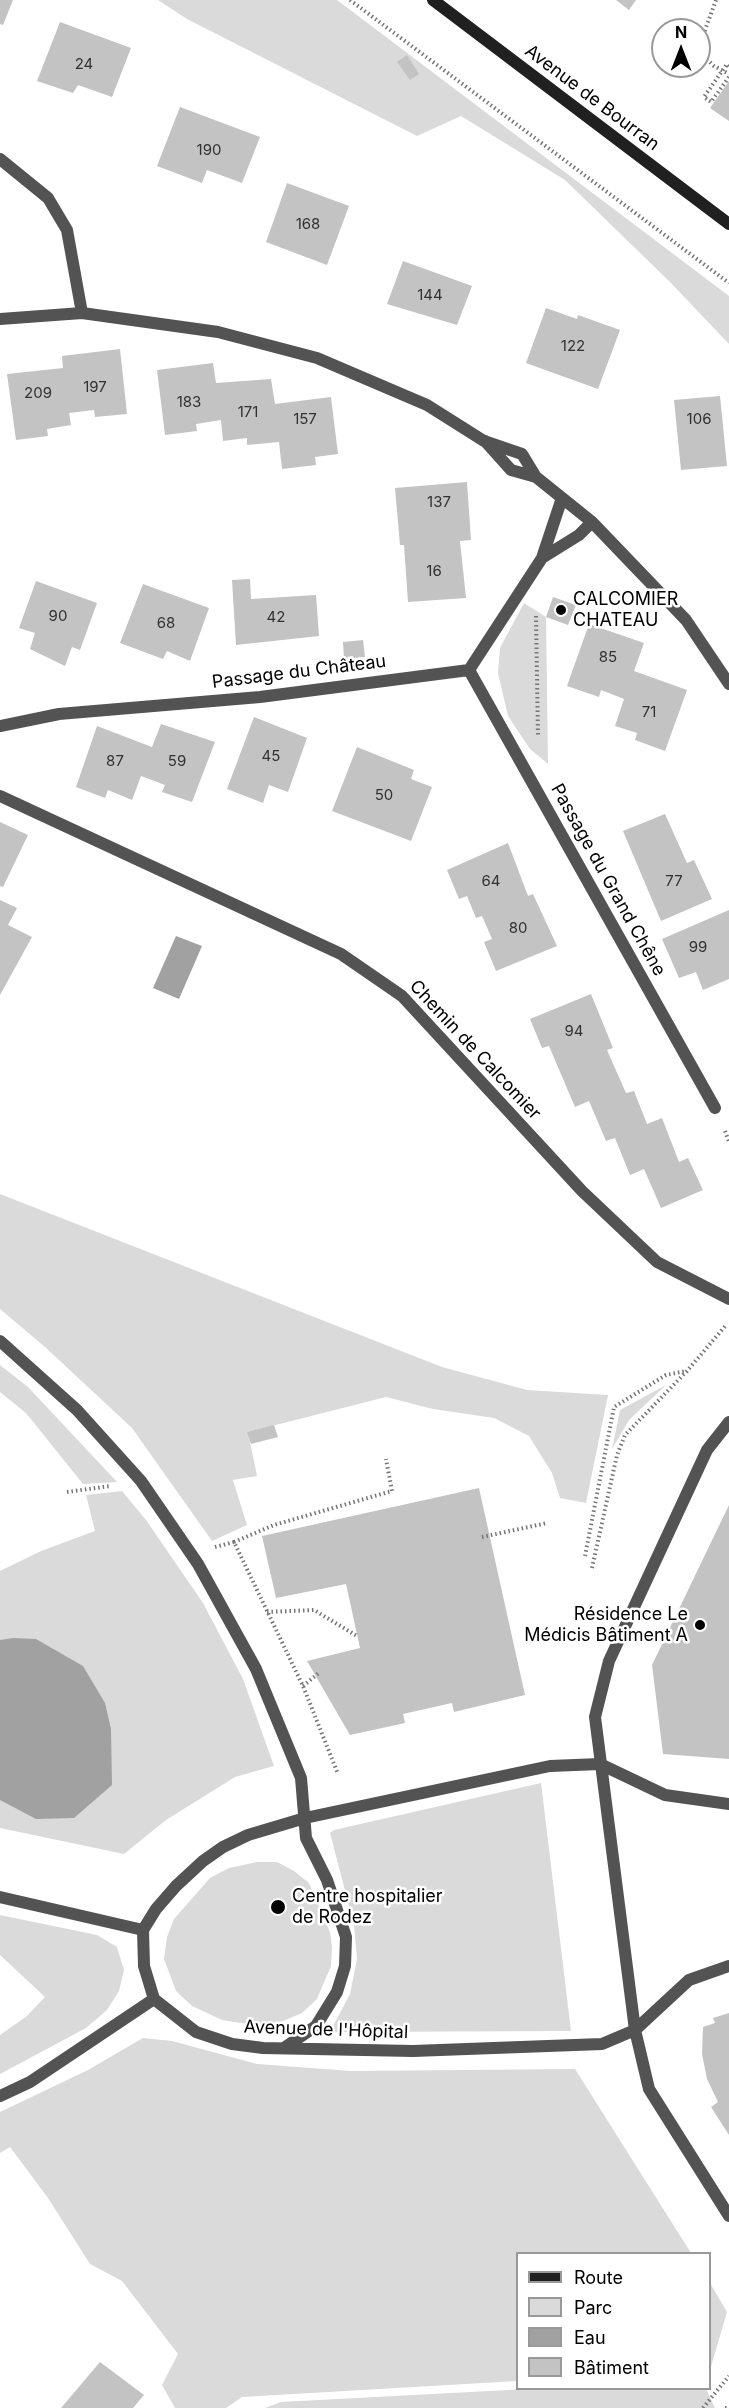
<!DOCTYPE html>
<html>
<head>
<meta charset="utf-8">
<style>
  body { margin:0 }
  #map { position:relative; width:729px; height:2408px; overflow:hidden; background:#fff; font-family:Inter,sans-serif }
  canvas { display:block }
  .legend { position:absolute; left:516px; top:2252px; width:195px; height:138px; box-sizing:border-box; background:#fff; border:2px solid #999; margin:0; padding:8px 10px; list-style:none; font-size:18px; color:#000 }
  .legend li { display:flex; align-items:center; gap:12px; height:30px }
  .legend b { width:30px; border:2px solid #999 }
  .north { position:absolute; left:651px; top:18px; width:60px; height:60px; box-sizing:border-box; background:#fff; border:2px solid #999; border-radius:50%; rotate:0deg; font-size:16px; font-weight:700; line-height:24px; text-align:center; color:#000 }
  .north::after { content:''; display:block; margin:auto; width:21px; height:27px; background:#000; clip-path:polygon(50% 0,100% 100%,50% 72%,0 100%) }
</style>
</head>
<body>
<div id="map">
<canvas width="729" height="2408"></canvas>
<ul class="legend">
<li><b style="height:8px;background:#202020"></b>Route</li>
<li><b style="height:16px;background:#dadada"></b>Parc</li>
<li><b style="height:16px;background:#a1a1a1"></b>Eau</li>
<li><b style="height:16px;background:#c3c3c3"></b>Bâtiment</li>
</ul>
<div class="north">N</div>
</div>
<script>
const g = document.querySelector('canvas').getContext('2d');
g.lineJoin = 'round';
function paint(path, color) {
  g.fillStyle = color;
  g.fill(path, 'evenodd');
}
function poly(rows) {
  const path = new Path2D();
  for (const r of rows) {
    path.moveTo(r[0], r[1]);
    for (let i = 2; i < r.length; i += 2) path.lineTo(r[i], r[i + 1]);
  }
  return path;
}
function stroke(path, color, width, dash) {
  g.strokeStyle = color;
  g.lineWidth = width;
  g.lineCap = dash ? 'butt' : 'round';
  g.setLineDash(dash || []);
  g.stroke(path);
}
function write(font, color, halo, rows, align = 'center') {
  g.font = font + ' Inter,sans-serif';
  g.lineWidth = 5;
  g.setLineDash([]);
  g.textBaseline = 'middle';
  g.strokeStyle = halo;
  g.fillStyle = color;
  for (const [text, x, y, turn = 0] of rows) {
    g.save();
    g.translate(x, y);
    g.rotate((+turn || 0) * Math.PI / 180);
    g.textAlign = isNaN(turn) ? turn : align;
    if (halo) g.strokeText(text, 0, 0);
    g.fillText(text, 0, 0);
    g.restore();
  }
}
paint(poly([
  [158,0,337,0,729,296,729,344,671,283,565,180,461,116,417,136,187,19],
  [524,603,546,617,548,764,530,749,508,716,498,673,500,648],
  [0,1194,442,1367,527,1390,608,1395,586,1503,560,1498,552,1473,529,1436,494,1418,433,1409,386,1397,248,1432,257,1476,233,1480,247,1525,212,1541,132,1428,45,1347,0,1309],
  [0,1365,28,1387,117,1482,83,1484,26,1413,0,1392],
  [666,1385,629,1420,612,1449,620,1410],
  [122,1491,146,1520,203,1603,243,1679,274,1766,235,1777,166,1820,124,1854,0,1828,0,1571,41,1551,95,1531,86,1495],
  [541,1783,571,2031,334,2032,332,2028,350,1994,357,1959,354,1925,330,1833,334,1830],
  [257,1862,277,1862,294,1871,309,1883,330,1932,332,1947,331,1966,317,1999,302,2013,283,2021,259,2026,222,2020,192,2006,176,1991,164,1959,167,1937,174,1919,210,1878,229,1868],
  [0,1915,97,1935,117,1947,124,1970,119,1991,107,2010,86,2028,0,2074,0,2035,27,2016,45,1997,0,1955],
  [143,2038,172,2041,257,2064,351,2071,575,2069,691,2253,518,2254,517,2381,242,2397,226,2408,175,2408,162,2385,178,2354,122,2281,90,2264,48,2198,10,2147,0,2153,0,2112,88,2070],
  [710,2283,727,2312,710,2370],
  [546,2388,706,2389,715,2408,265,2408,281,2402]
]), '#dadada');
paint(poly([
  [176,936,202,946,179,999,153,988],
  [13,1638,36,1639,83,1666,105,1703,111,1729,112,1785,74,1818,36,1819,0,1800,0,1640]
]), '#a1a1a1');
paint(poly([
  [0,0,13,0,3,25,0,24],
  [616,0,636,0,629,10],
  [60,22,131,48,112,97,78,85,73,93,37,81],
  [407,55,419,74,410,80,397,62],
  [729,81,729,121,710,108],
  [180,107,260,137,242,183,207,170,202,183,157,166],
  [287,183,349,206,327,265,266,242],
  [403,261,472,286,457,325,387,304],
  [546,308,577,319,578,315,620,330,598,389,526,363],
  [120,349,127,414,95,417,94,410,69,413,71,425,47,429,48,436,16,440,7,374,63,368,62,356],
  [213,363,216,383,271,379,275,404,331,397,338,454,315,457,316,465,282,469,279,442,247,445,247,438,223,441,221,420,196,424,197,431,165,435,157,370],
  [720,396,727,466,681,470,674,400],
  [467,482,471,540,460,541,466,598,408,602,404,545,400,545,395,488],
  [250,579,251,599,316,595,319,636,236,645,232,580],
  [36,581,97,603,80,650,72,647,65,666,30,649,35,633,19,628],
  [143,584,209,608,190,661,167,651,163,659,120,643],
  [553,597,576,605,568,625,546,617],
  [589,624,644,643,634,671,687,690,665,751,635,740,637,733,615,726,624,699,601,690,599,697,567,686],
  [363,640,365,657,344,659,343,642],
  [254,717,307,738,288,792,269,785,263,803,227,789],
  [161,724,215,742,192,802,162,792,165,785,141,776,132,800,108,790,105,798,76,787,97,726,152,747],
  [357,747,414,770,411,779,432,787,411,841,332,811],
  [665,814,687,863,694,860,712,899,661,921,623,831],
  [0,822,28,835,3,887,0,886],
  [508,843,528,896,533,894,557,946,496,971,484,942,492,939,482,916,476,918,467,896,459,899,447,870],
  [0,900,17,908,8,925,32,937,0,995],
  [729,910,729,979,703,990,696,972,679,978,662,939],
  [591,994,613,1048,607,1050,626,1093,634,1091,647,1124,662,1118,679,1162,688,1158,703,1190,661,1208,644,1169,630,1175,615,1138,606,1141,589,1101,575,1107,549,1046,542,1048,530,1019],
  [274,1425,278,1437,251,1444,247,1432],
  [479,1488,525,1695,454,1712,452,1703,403,1714,405,1723,350,1735,307,1661,360,1648,346,1584,276,1598,262,1536],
  [729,1505,729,1759,663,1754,652,1665],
  [729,2013,729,2135,711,2107,718,2102,707,2079,702,2054,703,2027,715,2023,713,2018],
  [100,2362,144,2395,133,2408,61,2408]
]), '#c3c3c3');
stroke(poly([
  [350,0,729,283],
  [716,0,701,41,704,56,714,66,729,74],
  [729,66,727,64,704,97,711,102,729,77],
  [536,616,538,737],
  [725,1131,729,1142],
  [67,1492,110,1486],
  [482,1537,547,1523],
  [234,1542,274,1525,392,1491,386,1459],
  [215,1547,234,1542,303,1686,338,1774],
  [585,1556,614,1407,666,1375,686,1371],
  [592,1568,617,1455,625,1435,687,1371,727,1324],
  [267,1612,314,1610,357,1636],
  [303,1686,320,1672],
  [703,2408,729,2376],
  [725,2408,729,2408]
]), '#757575', 4, [1.5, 3]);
stroke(poly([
  [0,159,48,198,67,230,82,313],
  [0,319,82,313,218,332,317,358,427,405,484,441,522,454,536,477,592,522,686,620,729,684],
  [485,441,511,470,536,477],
  [542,558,579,535,592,522],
  [469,670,715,1108],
  [0,726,59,714,260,697,469,670,542,558,562,498],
  [0,796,341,954,402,996,582,1191,657,1262,729,1299],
  [0,1341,77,1410,141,1481,198,1564,256,1669,301,1778,306,1838,327,1880,346,1937,345,1966,337,1992,316,2026,284,2048],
  [729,1422,707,1450,609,1661,595,1717,635,2030,649,2089,729,2216],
  [729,1804,665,1795,600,1764,550,1766,305,1818,248,1835,223,1847,203,1861,176,1886,156,1909,143,1930,144,1966,154,1999,196,2032,232,2044,263,2048,413,2051,602,2044,635,2030,689,1980,729,1966],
  [0,1897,143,1930],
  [0,2096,30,2082,154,1999]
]), '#535353', 12);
stroke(poly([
  [433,0,729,224]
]), '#202020', 12);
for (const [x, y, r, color] of [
  [561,610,6,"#000"],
  [700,1625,6,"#000"],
  [278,1907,8,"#000"]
]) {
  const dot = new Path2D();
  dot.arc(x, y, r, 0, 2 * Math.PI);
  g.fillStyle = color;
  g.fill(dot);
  stroke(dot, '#fff', 2);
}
write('15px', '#313131', null, [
  ["24",84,64],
  ["190",209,150],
  ["168",308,224],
  ["144",430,295],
  ["122",573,346],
  ["197",95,387],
  ["209",38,393],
  ["183",189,402],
  ["171",248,412],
  ["157",305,419],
  ["106",699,419],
  ["137",439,502],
  ["16",434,571],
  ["90",58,616],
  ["42",276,617],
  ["68",166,623],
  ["85",608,657],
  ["71",649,712],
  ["45",271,756],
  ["87",115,761],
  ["59",177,761],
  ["50",384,795],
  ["64",491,881],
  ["77",674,881],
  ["80",518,928],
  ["99",698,947],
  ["94",574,1031]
]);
write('18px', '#000', '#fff', [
  ["Avenue de Bourran",592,98,37],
  ["Passage du Château",299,672,-7],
  ["Passage du Grand Chêne",608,880,61],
  ["Chemin de Calcomier",475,1050,47],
  ["Avenue de l'Hôpital",326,2030,2]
]);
write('18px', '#000', '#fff', [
  ["CALCOMIER",573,600],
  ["CHATEAU",573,621],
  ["Résidence Le",688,1615,"right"],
  ["Médicis Bâtiment A",688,1636,"right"],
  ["Centre hospitalier",292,1897],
  ["de Rodez",292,1918]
], 'left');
</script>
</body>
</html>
